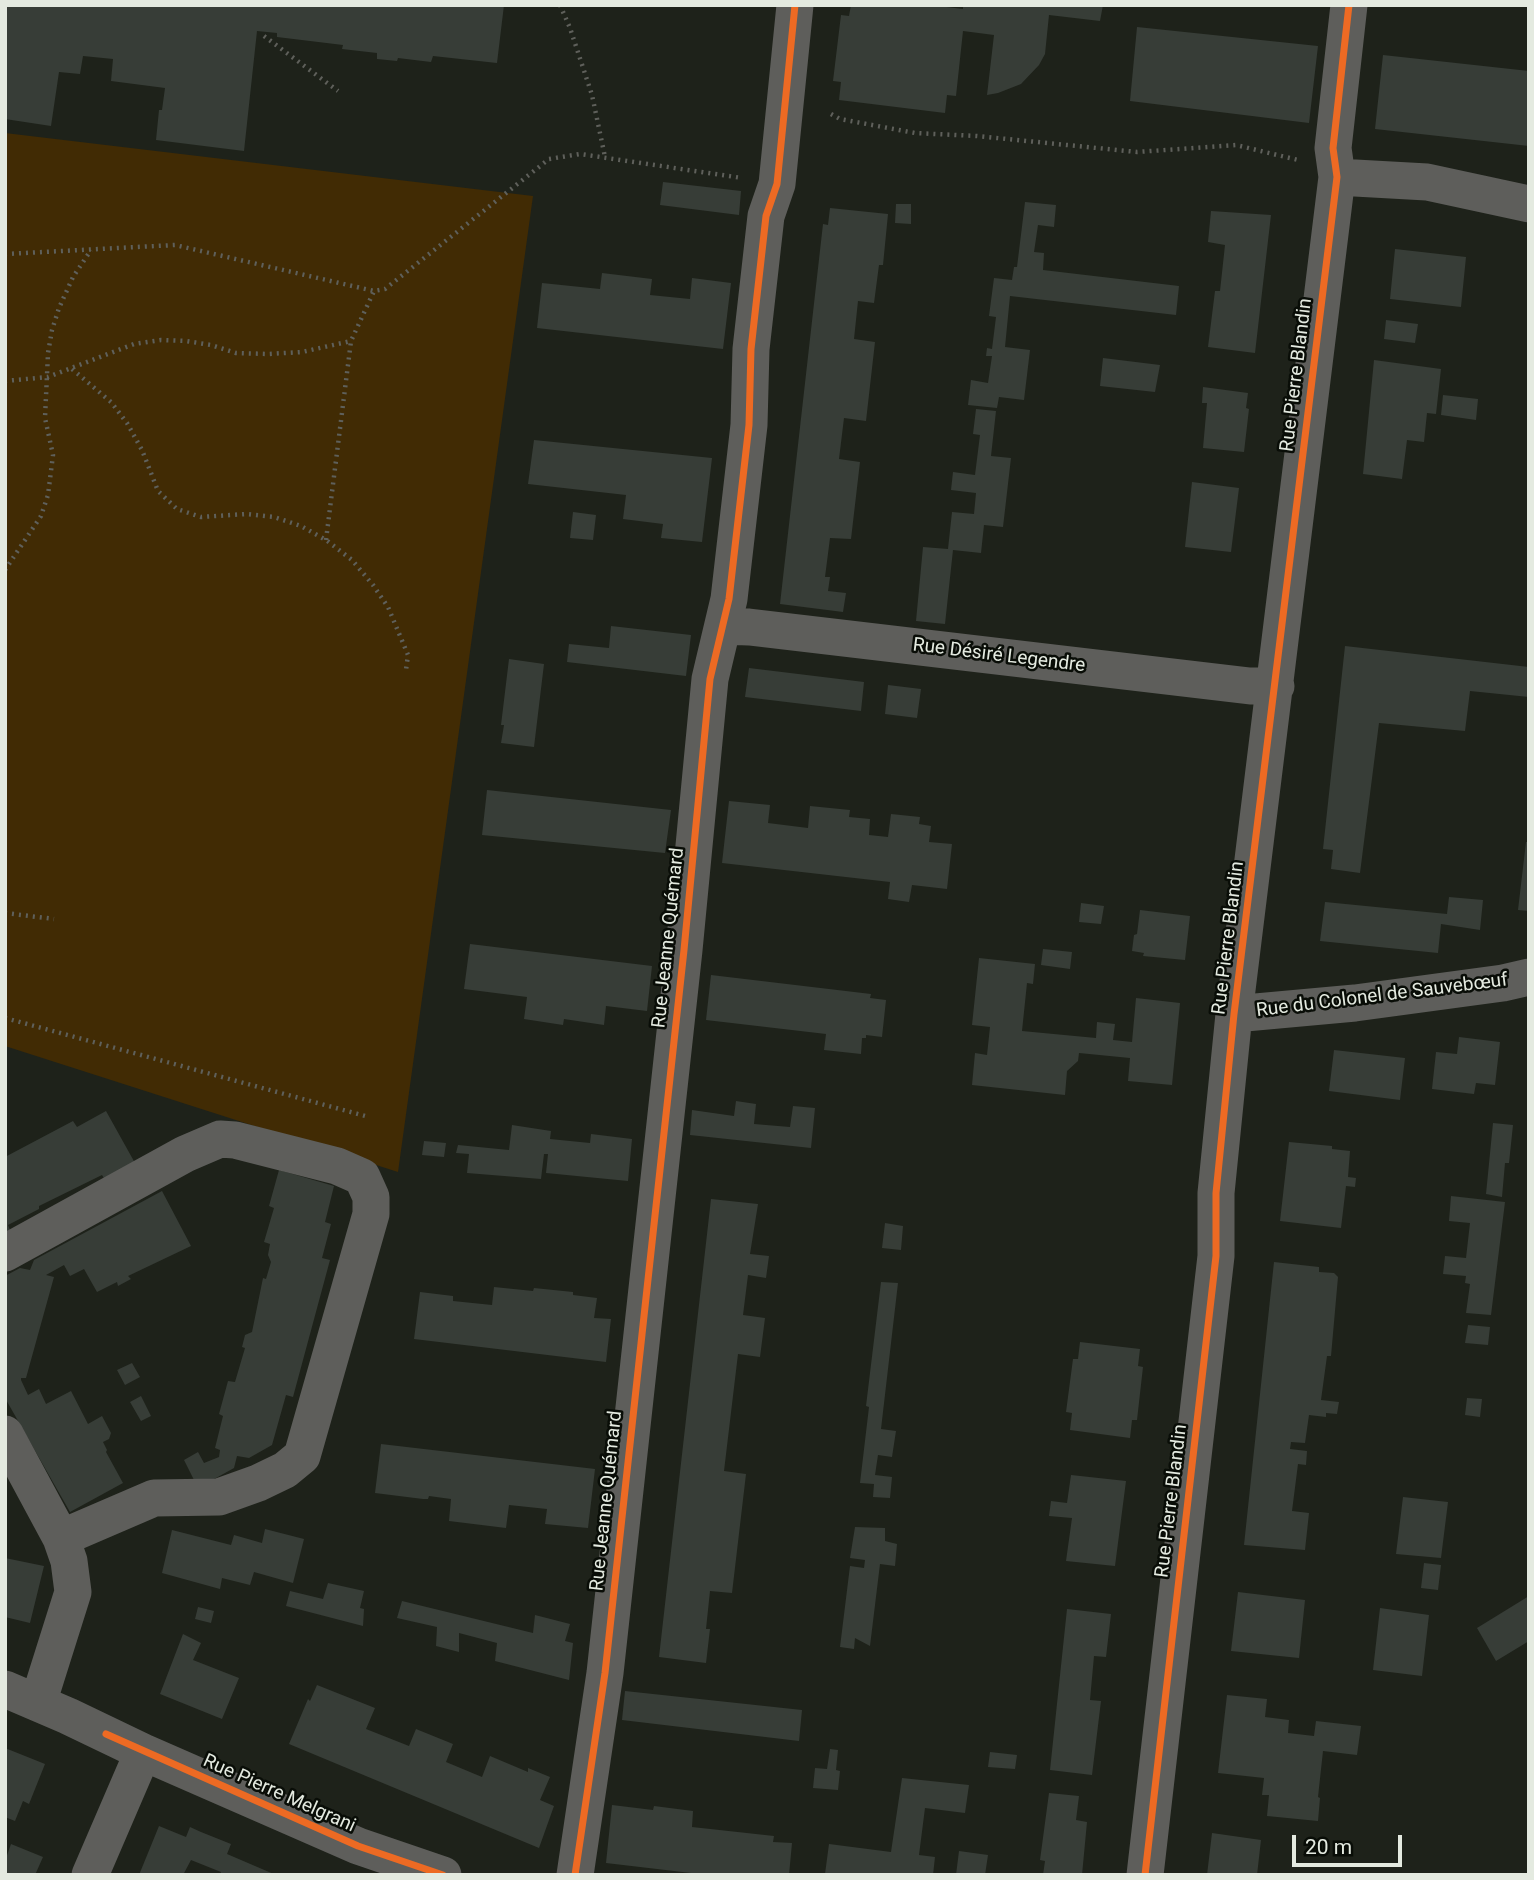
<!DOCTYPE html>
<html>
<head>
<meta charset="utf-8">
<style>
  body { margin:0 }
  #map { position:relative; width:1534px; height:1880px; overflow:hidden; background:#1e221a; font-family:Roboto,sans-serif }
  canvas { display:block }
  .frame { position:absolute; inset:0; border:7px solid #e4eae0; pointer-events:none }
  .scale { position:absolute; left:1292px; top:1835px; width:110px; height:32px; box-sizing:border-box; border:4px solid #e4eae0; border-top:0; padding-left:9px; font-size:21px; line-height:24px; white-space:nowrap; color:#e4eae0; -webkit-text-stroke:5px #090d07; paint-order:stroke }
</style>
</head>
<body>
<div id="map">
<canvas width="1534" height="1880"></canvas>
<div class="frame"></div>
<div class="scale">20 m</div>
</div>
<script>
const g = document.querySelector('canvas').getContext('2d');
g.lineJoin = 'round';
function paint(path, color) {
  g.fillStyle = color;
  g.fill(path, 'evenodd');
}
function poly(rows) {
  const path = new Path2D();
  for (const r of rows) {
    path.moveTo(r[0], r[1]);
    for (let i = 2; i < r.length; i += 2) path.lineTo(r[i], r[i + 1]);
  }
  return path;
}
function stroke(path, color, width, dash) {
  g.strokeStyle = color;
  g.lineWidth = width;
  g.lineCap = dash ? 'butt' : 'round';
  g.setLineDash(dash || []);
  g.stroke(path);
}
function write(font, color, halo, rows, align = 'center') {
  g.font = font + ' Roboto,sans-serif';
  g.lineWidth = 5;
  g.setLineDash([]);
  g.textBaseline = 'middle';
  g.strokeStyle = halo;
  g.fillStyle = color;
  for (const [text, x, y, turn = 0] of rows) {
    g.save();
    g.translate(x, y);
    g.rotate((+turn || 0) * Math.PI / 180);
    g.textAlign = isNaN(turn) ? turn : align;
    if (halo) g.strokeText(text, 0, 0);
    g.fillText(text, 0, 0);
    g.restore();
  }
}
paint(poly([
  [5,133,533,196,398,1172,5,1046]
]), '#412b04');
paint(poly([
  [5,5,152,6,504,5,497,63,433,56,431,62,398,58,397,61,377,59,377,53,342,49,343,45,277,37,277,33,257,31,244,151,156,140,159,110,162,110,165,88,111,81,113,59,83,56,80,74,59,72,51,126,5,119],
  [851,5,930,5,963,9,963,5,1103,5,1100,21,1049,15,1045,54,1039,65,1021,84,998,93,987,95,994,35,963,31,956,96,947,95,945,113,839,100,841,82,833,81,841,15,849,16],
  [1137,27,1318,46,1309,123,1130,101],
  [1383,55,1529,71,1529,146,1375,129],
  [663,182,741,191,739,215,660,205],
  [1025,202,1056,205,1054,227,1038,225,1034,252,1044,253,1043,270,1179,286,1176,315,1010,296,1005,347,1030,350,1024,400,999,397,997,408,968,405,971,380,988,383,992,356,986,356,987,348,992,349,996,317,989,316,994,278,1012,280,1014,267,1017,267],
  [896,204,911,204,911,224,895,223],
  [830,208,888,214,883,265,879,265,874,303,858,301,854,339,875,342,866,421,844,418,839,459,860,462,851,539,830,538,825,577,830,577,828,591,846,593,843,612,780,604,823,224,828,225],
  [1211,211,1271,215,1255,353,1208,347,1215,291,1220,291,1225,245,1208,242],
  [1395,249,1466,257,1461,307,1390,299],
  [602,273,652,279,650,295,690,299,692,278,731,283,723,349,537,328,542,283,600,289],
  [1386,320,1418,324,1415,343,1384,339],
  [1103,358,1160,365,1155,392,1100,386],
  [1374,360,1441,369,1436,414,1427,413,1424,442,1407,440,1402,479,1363,474],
  [1203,387,1248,393,1246,408,1249,409,1244,452,1203,448,1207,403,1202,403],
  [1443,395,1478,399,1476,420,1441,415],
  [976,409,996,411,991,456,1011,458,1003,527,984,525,981,553,953,550,945,624,916,621,923,547,948,549,952,512,974,514,976,493,951,490,953,472,975,475,980,435,973,434],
  [534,440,712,458,702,542,661,538,663,524,623,519,626,495,528,484],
  [1192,482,1239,488,1231,552,1185,547],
  [573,512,596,515,593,540,570,538],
  [611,626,691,635,686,676,567,662,569,644,609,648],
  [1345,646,1529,667,1529,697,1470,691,1465,731,1379,723,1360,873,1331,869,1333,850,1323,849],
  [509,659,544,664,534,747,501,743,504,725,501,725],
  [749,668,864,682,861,711,745,697],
  [888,685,921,689,917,718,885,714],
  [487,790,671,810,665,853,482,835],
  [729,801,770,805,768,823,808,828,810,806,850,810,849,817,870,819,869,835,888,837,891,814,920,817,919,824,931,826,929,842,952,844,947,889,912,885,909,902,888,899,890,882,722,863],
  [1526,842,1529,842,1529,911,1518,910],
  [1449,897,1483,900,1480,930,1441,924,1438,953,1320,941,1325,902,1447,914],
  [1081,903,1104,906,1101,924,1079,922],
  [1140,910,1190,916,1185,960,1143,956,1144,953,1132,951,1134,935,1137,934],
  [470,944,652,966,647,1011,606,1006,604,1025,564,1019,563,1025,524,1019,527,997,464,989],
  [1043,949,1072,952,1070,969,1041,965],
  [979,958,1035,964,1033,984,1027,983,1022,1031,1096,1038,1097,1022,1115,1024,1113,1040,1132,1042,1136,998,1180,1003,1172,1085,1128,1081,1130,1058,1079,1053,1078,1061,1067,1071,1065,1095,972,1085,975,1053,987,1055,990,1027,972,1025],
  [711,975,871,994,870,998,886,1000,882,1037,866,1035,866,1038,862,1038,861,1054,824,1050,826,1034,706,1020],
  [1459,1037,1500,1042,1495,1085,1476,1083,1474,1094,1432,1089,1436,1052,1457,1054],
  [1334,1050,1405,1058,1400,1100,1329,1091],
  [736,1101,756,1104,754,1124,790,1127,793,1106,815,1108,811,1148,690,1135,692,1110,734,1116],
  [106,1111,135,1163,105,1180,102,1175,39,1206,39,1209,8,1225,10,1230,5,1233,5,1157,73,1121,77,1127],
  [1493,1123,1513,1125,1509,1163,1505,1163,1502,1197,1486,1194],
  [512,1125,551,1131,550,1139,590,1143,591,1134,632,1139,628,1181,546,1173,548,1154,544,1154,541,1179,467,1173,469,1154,456,1153,458,1145,509,1150],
  [424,1141,446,1143,444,1157,422,1155],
  [1289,1142,1332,1146,1332,1149,1350,1151,1348,1177,1356,1178,1355,1187,1346,1186,1341,1228,1280,1221],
  [279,1170,334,1186,325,1222,331,1224,322,1258,330,1260,293,1397,286,1395,272,1445,249,1458,237,1456,234,1468,198,1488,184,1460,198,1452,204,1463,219,1457,220,1450,215,1448,223,1416,219,1414,228,1381,235,1382,245,1348,242,1347,245,1335,252,1332,263,1278,266,1279,271,1262,268,1255,270,1244,264,1242,274,1208,269,1206],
  [162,1191,191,1246,128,1276,131,1279,118,1286,117,1282,97,1292,84,1269,70,1276,64,1265,46,1275,54,1277,26,1378,21,1378,21,1380,28,1395,39,1389,46,1404,71,1391,88,1424,102,1416,111,1433,109,1439,103,1442,107,1450,106,1452,123,1483,70,1512,5,1398,5,1276,20,1268,30,1270,34,1260],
  [1451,1196,1505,1202,1491,1315,1466,1313,1470,1284,1465,1283,1466,1276,1443,1274,1445,1256,1466,1258,1470,1223,1449,1221],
  [711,1199,758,1204,750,1254,769,1256,766,1278,748,1275,743,1315,765,1318,760,1357,738,1354,724,1471,746,1474,732,1593,710,1591,706,1629,710,1629,706,1663,659,1657],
  [885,1223,903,1226,901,1250,882,1248],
  [1274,1262,1319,1267,1319,1272,1334,1273,1338,1277,1331,1356,1327,1356,1321,1400,1339,1402,1337,1414,1326,1413,1326,1417,1309,1415,1305,1443,1291,1442,1290,1449,1307,1451,1306,1465,1298,1464,1292,1511,1309,1513,1305,1550,1244,1545],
  [881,1282,898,1283,881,1429,896,1431,892,1457,878,1455,875,1475,892,1477,890,1498,873,1497,874,1484,860,1483,869,1407,866,1406],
  [494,1287,533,1291,534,1288,573,1292,573,1295,597,1298,594,1318,611,1319,606,1362,414,1339,420,1292,453,1296,453,1301,492,1305],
  [1468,1325,1490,1327,1488,1345,1465,1343],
  [1080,1342,1140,1349,1138,1366,1143,1367,1137,1420,1132,1420,1130,1438,1070,1430,1072,1413,1066,1412,1073,1359,1078,1359],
  [132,1363,140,1377,125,1385,117,1370],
  [141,1396,151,1416,141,1421,130,1402],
  [1467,1398,1482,1399,1480,1417,1465,1415],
  [381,1444,595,1469,588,1528,545,1524,547,1509,509,1505,506,1528,449,1521,451,1499,429,1496,428,1499,423,1499,375,1493],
  [1071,1475,1126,1481,1115,1566,1066,1561,1072,1518,1049,1516,1051,1501,1067,1503],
  [1403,1497,1448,1502,1441,1558,1396,1554],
  [855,1527,885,1528,885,1541,897,1544,895,1566,880,1564,870,1646,855,1638,854,1649,840,1647,850,1566,864,1568,865,1560,850,1558],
  [265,1529,304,1539,293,1583,254,1572,250,1585,222,1578,220,1589,162,1573,172,1530,231,1545,234,1535,262,1543],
  [5,1558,44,1566,30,1623,5,1617],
  [1424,1563,1441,1565,1438,1590,1421,1588],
  [328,1583,364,1591,360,1608,364,1609,363,1626,286,1606,290,1591,323,1599],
  [1238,1592,1305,1600,1299,1658,1231,1651],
  [1529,1596,1529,1641,1496,1661,1477,1628],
  [402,1601,533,1633,535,1615,570,1624,565,1641,573,1643,569,1680,495,1661,497,1643,459,1633,459,1652,436,1646,437,1627,397,1618],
  [198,1607,214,1611,211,1623,195,1619],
  [1380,1608,1429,1615,1422,1676,1373,1670],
  [1067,1609,1111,1614,1106,1657,1094,1656,1090,1700,1101,1701,1092,1775,1050,1770],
  [183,1634,201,1643,193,1660,239,1678,222,1719,160,1694],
  [317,1685,375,1708,366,1729,409,1746,416,1729,453,1744,446,1762,482,1777,490,1756,528,1772,528,1768,550,1777,540,1800,554,1806,539,1848,289,1744,308,1699,310,1701],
  [625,1691,802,1710,799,1741,622,1720],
  [1227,1695,1267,1699,1265,1717,1289,1720,1288,1733,1314,1736,1316,1721,1361,1726,1357,1755,1323,1751,1318,1797,1320,1798,1318,1821,1267,1816,1269,1795,1262,1795,1264,1778,1218,1773],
  [5,1748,45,1764,29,1804,23,1801,15,1821,5,1817],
  [830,1749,838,1750,836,1770,840,1771,838,1790,813,1788,815,1768,827,1769],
  [990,1752,1017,1755,1015,1769,988,1767],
  [902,1778,969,1785,965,1813,925,1808,919,1855,935,1857,933,1875,825,1874,829,1844,891,1852],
  [1049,1793,1079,1796,1076,1820,1087,1822,1082,1875,1043,1875,1045,1861,1040,1860],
  [612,1805,653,1810,654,1806,693,1811,692,1827,774,1836,773,1842,792,1843,789,1875,708,1875,606,1863],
  [159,1826,186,1837,190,1827,201,1832,231,1844,227,1854,276,1875,220,1875,221,1872,191,1860,183,1875,139,1875],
  [1212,1833,1261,1840,1257,1875,1207,1875],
  [11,1844,43,1857,35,1875,5,1875,5,1861],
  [959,1851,988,1855,985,1875,956,1875]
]), '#373d37');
stroke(poly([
  [560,5,570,28,592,95,605,157],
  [264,36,338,91],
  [831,114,840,119,915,133,977,136,1137,152,1236,145,1298,160],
  [5,254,175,245,374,291,385,289,549,159,580,154,742,178],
  [72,369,111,402,127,423,142,450,158,491,177,509,201,517,246,514,274,517,301,526,326,540,352,560,373,585,388,607,408,655,406,670],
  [5,381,48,377,134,344,161,340,186,341,211,345,236,353,268,354,302,352,351,341],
  [326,540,351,341,374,291],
  [5,570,41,516,48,495,53,455,45,418,48,353,52,330,59,308,73,277,91,250],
  [5,913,54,919],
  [5,1018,369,1117]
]), '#5f605b', 4.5, [2, 5]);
stroke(poly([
  [1337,177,1427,182,1529,204],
  [723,626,749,627,1250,686,1276,686],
  [1234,1014,1355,1003,1503,983,1529,977],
  [5,1253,185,1154,220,1139,235,1140,337,1166,362,1177,371,1197,371,1214,302,1456,285,1470,258,1483,219,1497,154,1498,61,1538],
  [5,1434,61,1538,69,1561,73,1592,38,1703],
  [5,1689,68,1716,143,1752,358,1846,443,1875],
  [90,1875,143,1752],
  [575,1875,605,1673,684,950,710,679,729,599,749,425,751,349,766,216,777,184,795,5],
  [1145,1875,1216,1256,1216,1193,1234,1014,1337,177,1333,148,1349,5]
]), '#5e5e5b', 37);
stroke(poly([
  [106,1734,358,1846,443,1875],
  [575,1875,605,1673,684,950,710,679,729,599,749,425,751,349,766,216,777,184,795,5],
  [1145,1875,1216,1256,1216,1193,1234,1014,1337,177,1333,148,1349,5]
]), '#ed6a23', 7);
write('19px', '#e4eae0', '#090d07', [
  ["Rue Pierre Blandin",1297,375,-83],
  ["Rue Désiré Legendre",999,656,7],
  ["Rue Jeanne Quémard",669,938,-84],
  ["Rue Pierre Blandin",1229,938,-83],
  ["Rue du Colonel de Sauvebœuf",1382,996,-7],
  ["Rue Jeanne Quémard",607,1501,-84],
  ["Rue Pierre Blandin",1172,1501,-83],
  ["Rue Pierre Melgrani",279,1794,24]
]);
</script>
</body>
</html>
